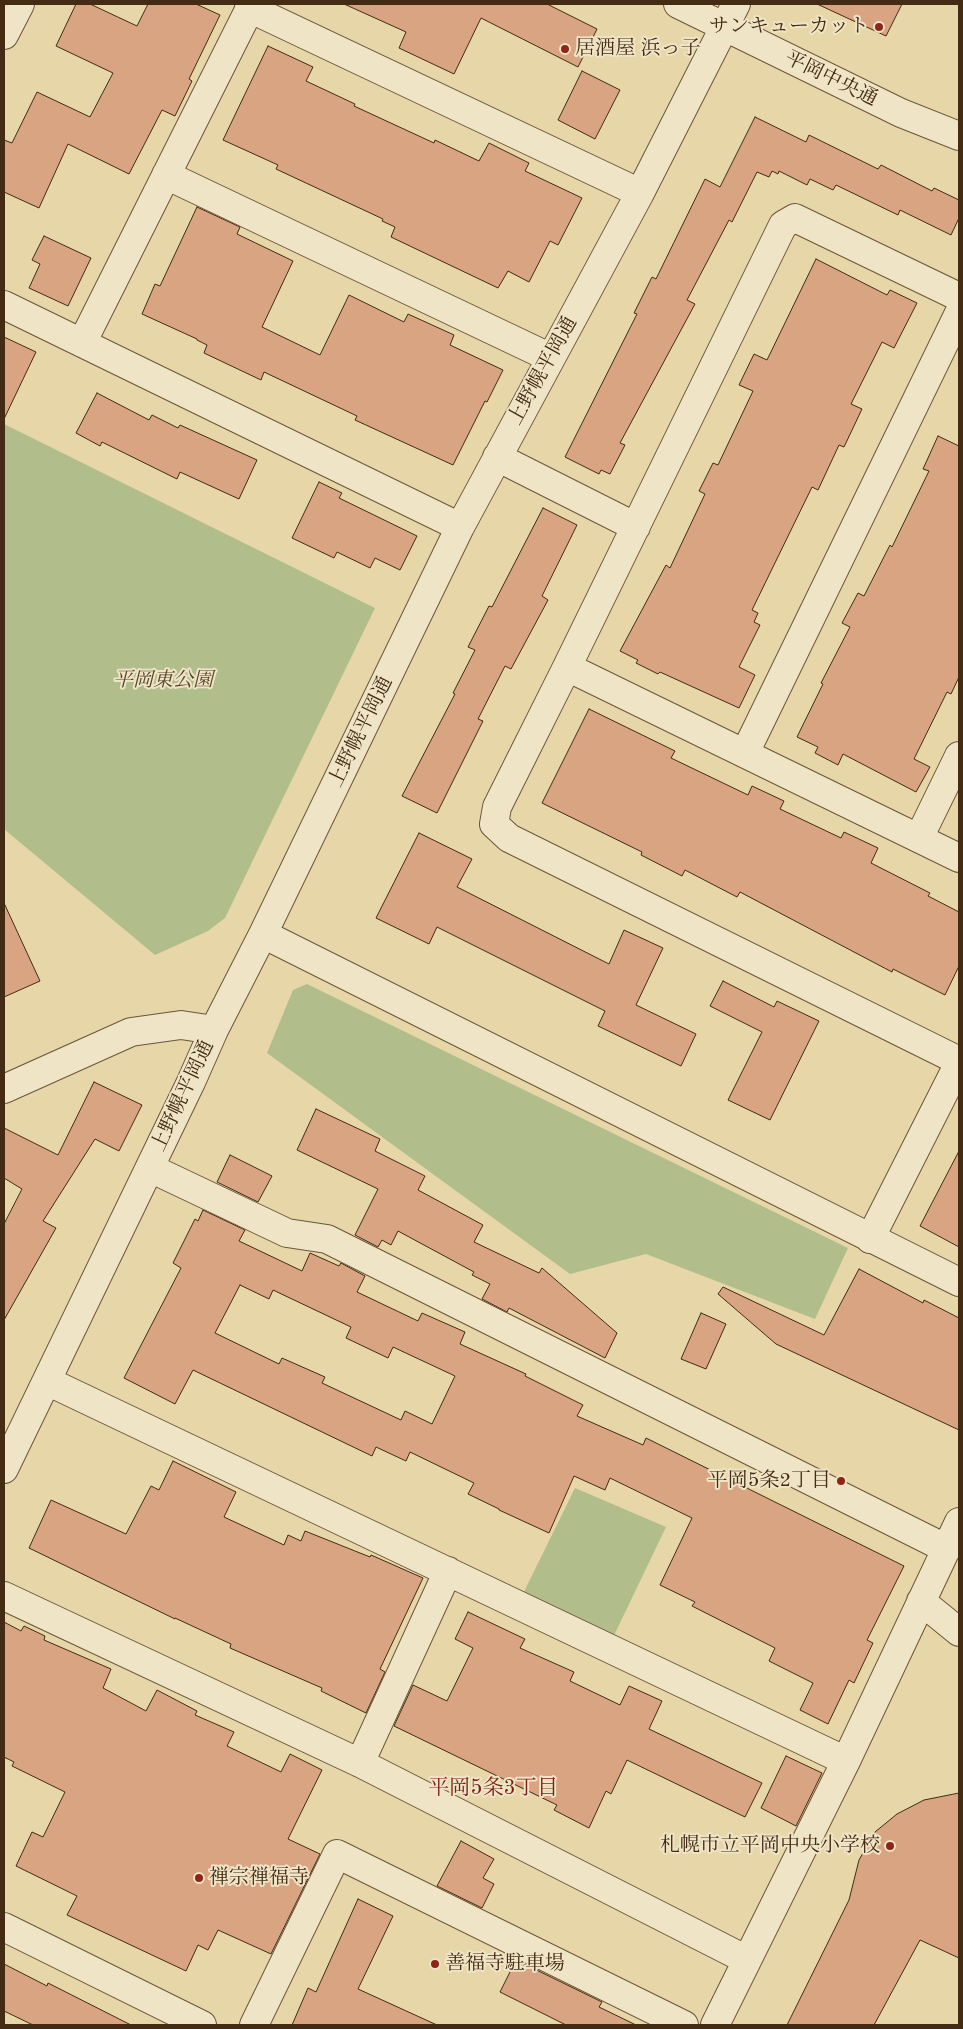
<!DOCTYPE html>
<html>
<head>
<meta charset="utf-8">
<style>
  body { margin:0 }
  #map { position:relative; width:963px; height:2029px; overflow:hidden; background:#e6d6a8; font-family:"Old Standard TT",serif }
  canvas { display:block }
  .frame { position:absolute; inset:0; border:5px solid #432b14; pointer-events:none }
</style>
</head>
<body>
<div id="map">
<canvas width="963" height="2029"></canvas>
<div class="frame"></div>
</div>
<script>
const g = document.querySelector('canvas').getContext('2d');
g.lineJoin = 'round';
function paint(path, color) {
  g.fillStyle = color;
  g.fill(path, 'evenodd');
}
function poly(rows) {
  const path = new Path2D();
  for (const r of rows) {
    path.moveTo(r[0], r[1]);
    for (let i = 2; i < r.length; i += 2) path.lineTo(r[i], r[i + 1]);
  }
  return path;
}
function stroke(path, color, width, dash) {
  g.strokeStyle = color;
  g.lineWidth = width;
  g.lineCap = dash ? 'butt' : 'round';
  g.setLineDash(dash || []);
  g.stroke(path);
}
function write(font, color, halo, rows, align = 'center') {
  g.font = font + ' "Old Standard TT","Noto Serif JP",serif';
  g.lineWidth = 4;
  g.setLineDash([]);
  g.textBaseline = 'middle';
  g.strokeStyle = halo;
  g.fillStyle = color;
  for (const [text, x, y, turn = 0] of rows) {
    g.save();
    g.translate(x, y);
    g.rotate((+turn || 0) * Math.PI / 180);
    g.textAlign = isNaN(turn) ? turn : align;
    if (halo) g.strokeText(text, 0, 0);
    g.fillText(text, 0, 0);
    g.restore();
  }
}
paint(poly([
  [4,424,375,608,225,918,208,931,155,955,4,829],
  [307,984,848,1248,815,1319,646,1254,570,1274,267,1053,293,990],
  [575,1488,666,1527,608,1648,518,1604]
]), '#b1be8b');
const building = poly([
  [76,4,90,4,137,26,148,4,196,4,220,15,189,79,192,81,175,116,162,110,129,174,68,144,39,208,4,192,4,140,12,143,37,92,90,117,113,73,56,46,76,4],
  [344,4,547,4,597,29,578,67,481,18,454,74,399,48,406,32,344,4],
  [817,4,902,4,886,36,817,4],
  [268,46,313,67,306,81,355,104,354,106,434,143,435,140,479,161,489,143,529,163,525,171,582,198,558,245,550,241,529,282,508,271,498,288,391,237,395,227,382,221,383,219,276,169,278,165,223,140,268,46],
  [582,71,620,90,595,139,558,120,582,71],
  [755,117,806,142,809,135,878,169,881,165,932,191,934,188,959,200,959,218,951,235,900,210,898,215,836,185,833,190,810,179,807,185,779,171,778,174,772,171,769,177,757,172,732,222,729,220,687,300,695,304,620,443,625,445,610,474,601,470,599,474,565,457,637,314,634,313,652,277,656,279,705,179,720,187,755,117],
  [197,207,240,227,237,234,293,261,262,327,320,355,349,295,404,322,408,314,454,335,450,345,503,370,487,402,485,401,453,465,355,420,357,416,264,372,261,380,204,353,207,345,197,340,197,339,142,314,155,284,160,286,197,207],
  [44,236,91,258,68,306,29,288,40,264,32,260,44,236],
  [816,259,887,295,890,290,917,303,894,348,882,342,851,404,862,409,844,447,839,445,818,490,812,487,752,610,758,613,754,622,760,625,739,667,755,675,739,708,660,672,658,674,636,663,638,660,620,651,666,565,670,568,705,494,699,491,713,463,718,465,753,391,739,385,754,354,767,360,816,259],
  [4,337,36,352,4,419,4,337],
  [97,393,149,420,152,415,178,428,180,425,257,460,239,499,180,472,177,479,102,442,100,446,76,433,97,393],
  [938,436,959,446,959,677,951,694,947,692,914,759,930,767,916,792,843,754,838,765,815,753,818,747,797,737,823,684,821,683,850,627,842,623,858,593,864,596,890,545,892,547,929,471,923,469,938,436],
  [319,482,342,493,339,498,417,536,400,570,375,558,370,568,337,552,334,558,292,538,319,482],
  [543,508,577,525,542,596,548,600,511,669,505,666,478,719,483,721,437,813,402,796,455,694,453,693,475,650,468,647,489,606,492,607,543,508],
  [589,709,675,751,671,758,748,795,752,786,784,801,780,809,841,838,844,832,878,848,871,863,930,893,928,896,959,912,959,966,945,995,893,969,892,972,740,892,737,897,685,870,682,876,641,855,642,852,542,803,589,709],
  [419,833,472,859,457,887,609,964,624,930,663,948,636,1005,696,1034,681,1066,598,1026,605,1011,437,927,429,944,376,918,419,833],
  [4,903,40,981,4,997,4,903],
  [723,981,774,1007,777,1001,819,1021,770,1120,728,1100,762,1032,710,1006,723,981],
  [94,1082,142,1105,119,1151,95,1139,43,1221,56,1228,4,1320,4,1224,22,1189,4,1178,4,1128,58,1155,94,1082],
  [316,1109,380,1139,375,1151,425,1176,418,1190,483,1225,474,1242,539,1273,542,1268,617,1333,605,1358,509,1308,507,1312,482,1299,490,1284,472,1275,474,1272,398,1231,391,1245,382,1240,378,1247,355,1235,378,1189,297,1150,316,1109],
  [959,1151,959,1247,920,1226,959,1151],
  [230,1155,272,1176,258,1202,217,1182,230,1155],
  [203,1210,245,1230,239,1241,302,1271,310,1253,339,1266,341,1263,365,1276,357,1292,418,1321,422,1313,465,1332,460,1344,526,1374,525,1376,583,1405,577,1416,643,1445,646,1438,904,1566,867,1640,873,1643,854,1683,849,1680,828,1724,800,1710,813,1683,769,1661,775,1648,692,1606,695,1602,660,1585,692,1518,610,1478,605,1490,574,1476,549,1533,499,1510,499,1509,468,1494,474,1483,410,1452,406,1461,376,1447,372,1456,193,1370,175,1404,124,1378,181,1268,173,1263,195,1219,198,1221,203,1210],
  [240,1285,269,1299,273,1290,351,1327,346,1338,388,1358,393,1347,455,1376,432,1424,405,1411,401,1420,322,1383,325,1377,282,1358,279,1364,215,1333,240,1285],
  [859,1269,923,1303,924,1300,959,1318,959,1430,776,1344,718,1294,723,1287,824,1335,859,1269],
  [701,1313,726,1324,706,1369,681,1359,701,1313],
  [173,1461,236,1492,224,1517,284,1545,288,1535,301,1541,305,1531,370,1557,371,1555,423,1578,380,1669,385,1672,366,1713,321,1691,322,1688,230,1648,231,1644,175,1618,175,1619,29,1548,51,1500,126,1534,151,1486,159,1490,173,1461],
  [468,1612,525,1639,520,1648,574,1672,570,1681,620,1705,629,1686,662,1701,649,1729,762,1783,745,1817,627,1760,611,1794,606,1791,589,1828,554,1810,557,1805,394,1726,413,1685,447,1701,473,1648,455,1639,468,1612],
  [4,1622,21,1631,24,1626,45,1636,44,1640,111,1669,103,1688,146,1711,157,1690,197,1711,195,1715,234,1732,227,1746,281,1772,290,1754,322,1770,288,1839,320,1854,271,1954,218,1930,208,1950,198,1945,186,1971,67,1915,77,1896,16,1866,32,1832,43,1837,65,1792,12,1766,14,1762,4,1757,4,1622],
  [786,1756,822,1773,796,1826,761,1808,786,1756],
  [959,1793,959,1958,920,1940,874,2025,787,2025,849,1900,859,1860,875,1832,897,1814,924,1800,959,1793],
  [461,1841,494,1859,483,1878,494,1884,482,1908,437,1886,461,1841],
  [358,1899,393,1916,358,1989,437,2025,292,2025,308,1988,316,1992,358,1899],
  [516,1960,602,2002,599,2007,636,2025,566,2025,500,1992,516,1960],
  [4,1964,47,1986,48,1983,131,2025,33,2025,4,2011,4,1964]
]);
paint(building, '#d8a482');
stroke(building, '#432b14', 1);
const minor = poly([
  [678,4,901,113,959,136],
  [249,8,640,193],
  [4,35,20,4],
  [166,175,551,358],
  [959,297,795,218,783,225,567,667,497,807,494,824,509,838,959,1061],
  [4,305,460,527],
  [82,343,252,4],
  [497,457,636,527],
  [567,667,959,858],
  [745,753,959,313],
  [919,838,959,756],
  [263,934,959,1282],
  [4,1089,131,1032,181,1025,214,1030],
  [150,1168,287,1233,327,1239,947,1549],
  [870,1239,959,1063],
  [47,1381,846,1761],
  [4,1469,191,1082,214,1030,263,934,460,527,640,193,736,4],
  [4,1596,360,1763,747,1960],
  [921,1601,959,1632],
  [360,1763,448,1571],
  [4,1927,202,2025],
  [254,2025,337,1854,684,2025],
  [715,2025,846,1761,959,1522]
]);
stroke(minor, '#6c5639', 30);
stroke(minor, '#efe4c6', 28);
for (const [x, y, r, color] of [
  [879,27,5,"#8f2418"],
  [565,49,5,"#8f2418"],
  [841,1481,5,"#8f2418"],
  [890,1846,5,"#8f2418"],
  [199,1878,5,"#8f2418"],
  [435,1964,5,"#8f2418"]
]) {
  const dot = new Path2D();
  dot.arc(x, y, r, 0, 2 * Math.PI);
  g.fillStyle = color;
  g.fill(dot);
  stroke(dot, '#efe4c6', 2);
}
write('20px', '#432b14', '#efe4c6', [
  ["サンキューカット",869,27],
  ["居酒屋 浜っ子",575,49,"left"],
  ["平岡5条2丁目",831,1481],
  ["札幌市立平岡中央小学校",880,1846],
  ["禅宗禅福寺",209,1878,"left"],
  ["善福寺駐車場",445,1964,"left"]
], 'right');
write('20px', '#432b14', '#efe4c6', [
  ["平岡中央通",831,79,26],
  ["上野幌平岡通",543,371,-61],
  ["上野幌平岡通",361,732,-64],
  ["上野幌平岡通",183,1096,-65]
]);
write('italic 20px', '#59482c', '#efe4c6', [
  ["平岡東公園",163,681]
]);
write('21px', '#7a1f14', '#efe4c6', [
  ["平岡5条3丁目",493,1788]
]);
</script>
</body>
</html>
